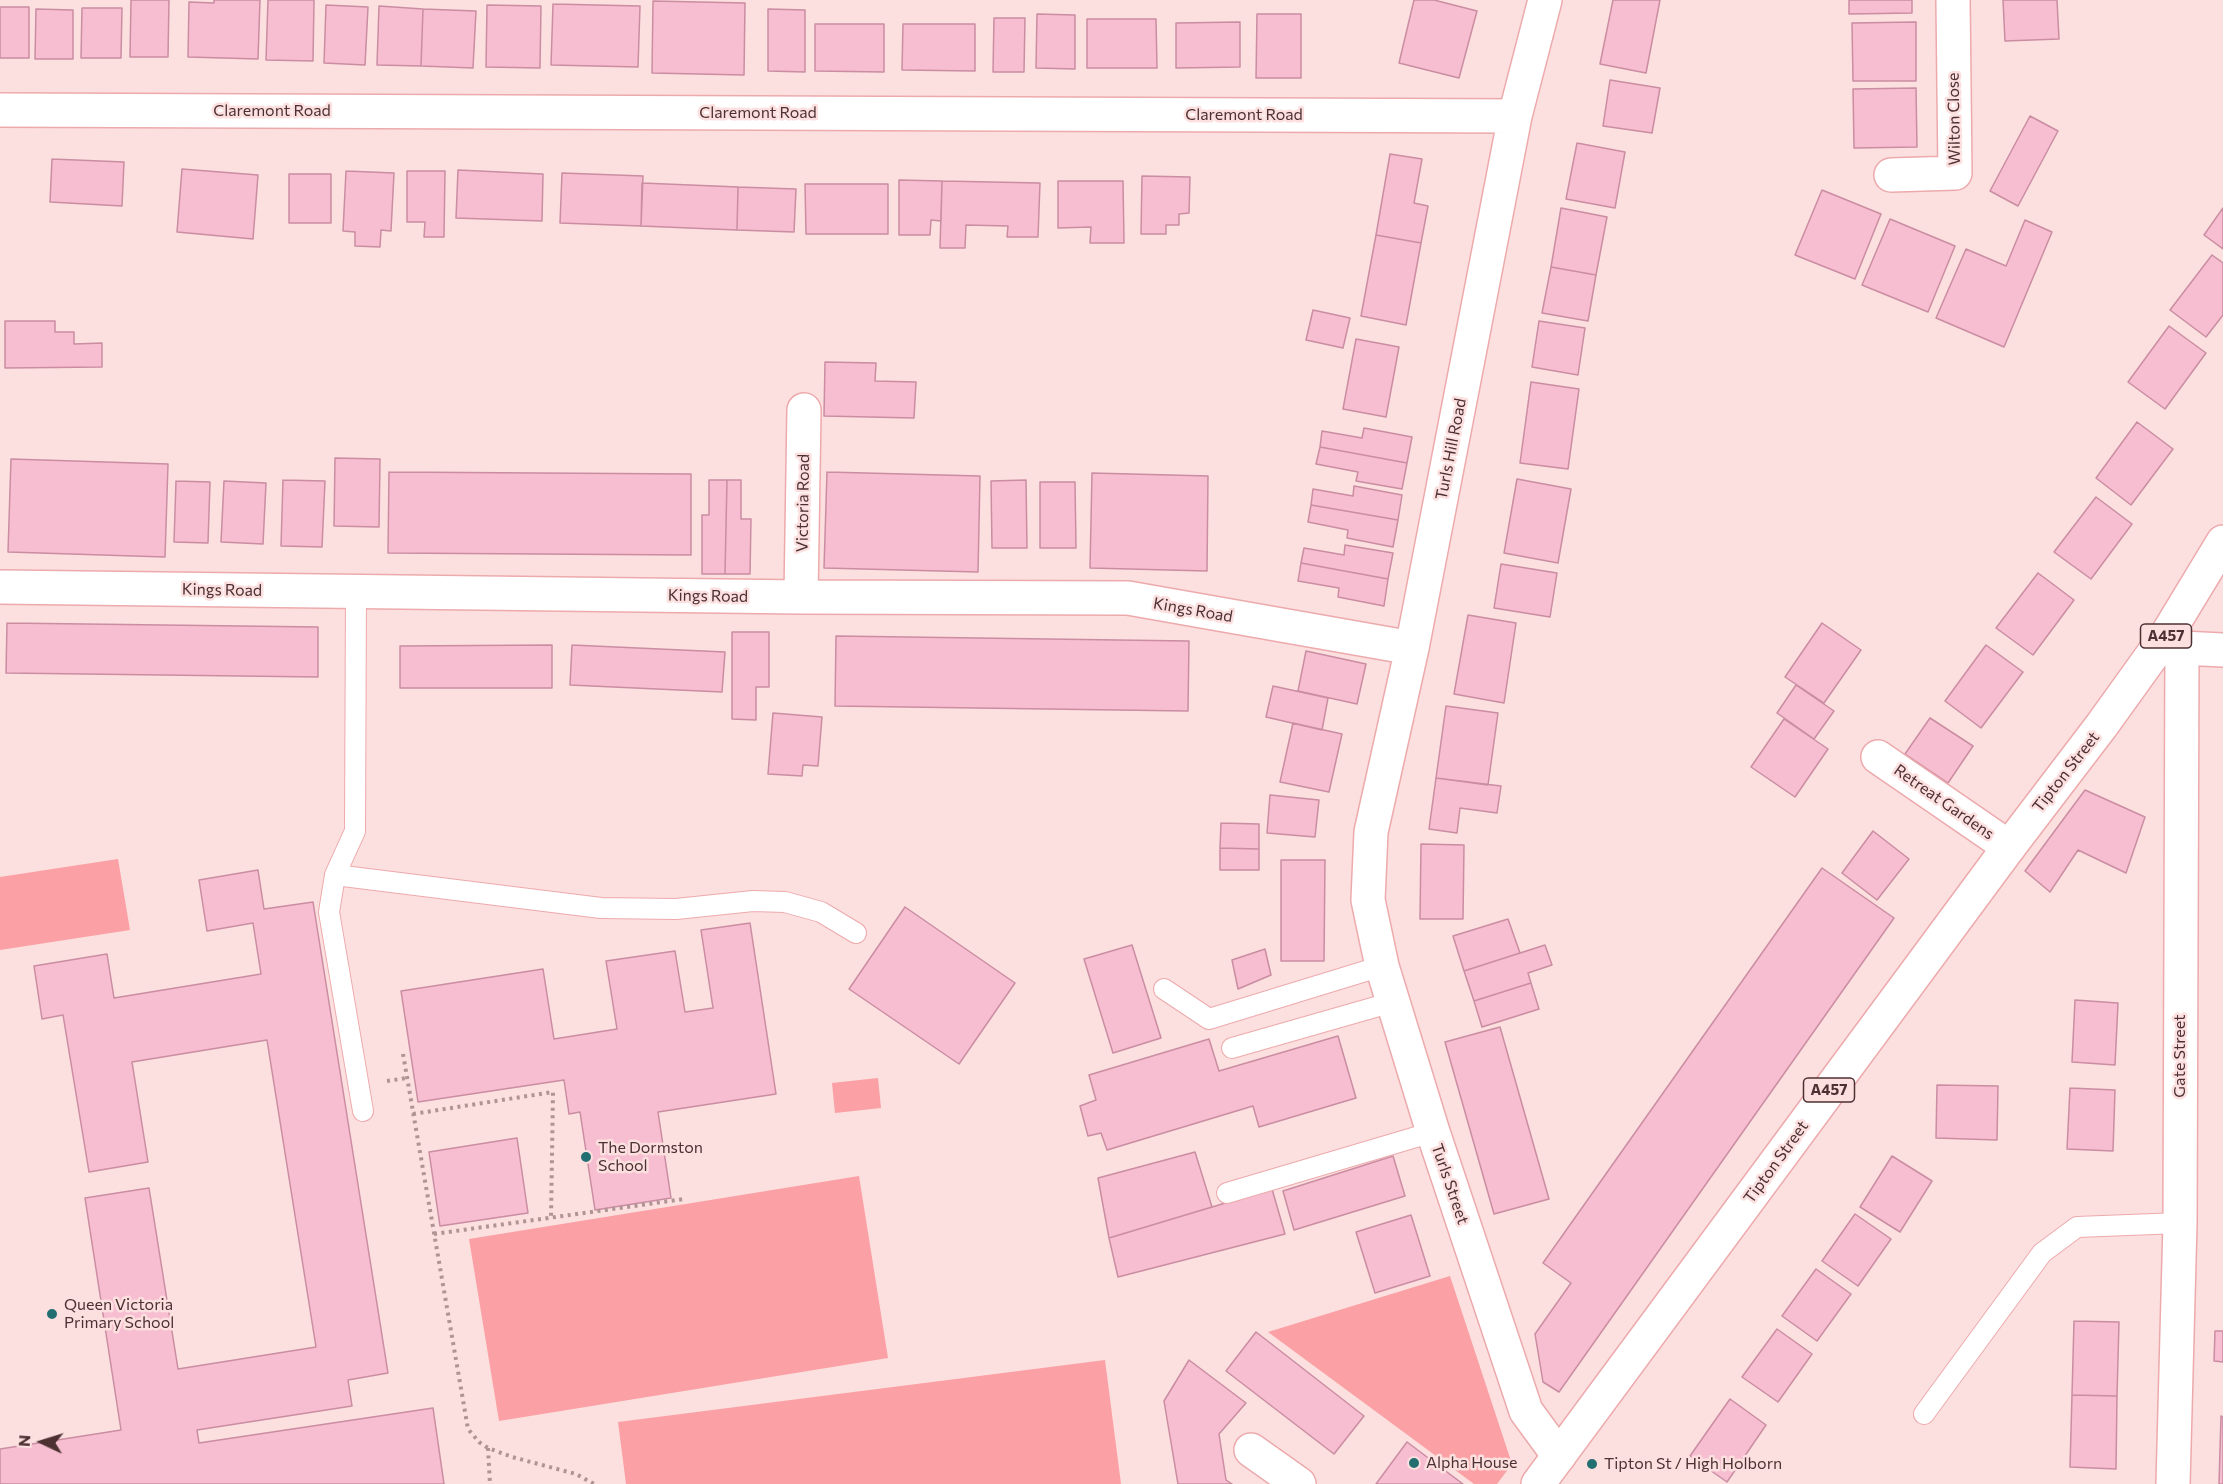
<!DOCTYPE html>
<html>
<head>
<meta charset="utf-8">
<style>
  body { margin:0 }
  #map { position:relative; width:2223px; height:1484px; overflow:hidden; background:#fcdfdf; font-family:Commissioner,sans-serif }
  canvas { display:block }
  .north { position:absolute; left:12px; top:1412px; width:60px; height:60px; -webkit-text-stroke:4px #fcdfdf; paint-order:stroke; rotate:274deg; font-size:16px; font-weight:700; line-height:24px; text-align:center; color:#4d3132 }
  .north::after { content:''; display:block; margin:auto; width:21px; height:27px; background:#4d3132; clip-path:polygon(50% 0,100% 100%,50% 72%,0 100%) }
</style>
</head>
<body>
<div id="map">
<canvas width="2223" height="1484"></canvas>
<div class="north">N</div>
</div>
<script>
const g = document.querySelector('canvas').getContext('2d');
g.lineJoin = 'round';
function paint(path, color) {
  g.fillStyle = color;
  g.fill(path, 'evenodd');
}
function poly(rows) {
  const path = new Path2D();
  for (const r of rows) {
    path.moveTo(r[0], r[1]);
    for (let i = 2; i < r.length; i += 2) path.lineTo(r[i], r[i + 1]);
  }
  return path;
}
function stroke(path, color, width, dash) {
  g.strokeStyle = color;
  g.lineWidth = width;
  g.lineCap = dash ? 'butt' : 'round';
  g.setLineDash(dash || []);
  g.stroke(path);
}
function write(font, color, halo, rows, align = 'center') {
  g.font = font + ' Commissioner,sans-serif';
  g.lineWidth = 5;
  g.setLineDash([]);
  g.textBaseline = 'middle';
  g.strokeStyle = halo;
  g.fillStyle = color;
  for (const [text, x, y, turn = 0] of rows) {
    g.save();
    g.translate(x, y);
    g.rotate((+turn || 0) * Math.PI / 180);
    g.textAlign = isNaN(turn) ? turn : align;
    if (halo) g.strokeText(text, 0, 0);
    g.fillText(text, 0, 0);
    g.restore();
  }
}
paint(poly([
  [118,859,130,930,0,950,0,877],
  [878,1078,881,1108,835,1113,832,1083],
  [859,1176,888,1358,499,1421,469,1239],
  [1450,1276,1512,1464,1497,1484,1474,1484,1268,1332],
  [1105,1360,1121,1484,626,1484,618,1422]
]), '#fba0a4');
const building = poly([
  [131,0,169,0,168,57,130,57,131,0],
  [214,0,260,0,258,59,188,57,189,2,214,3,214,0],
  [268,0,314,0,313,61,266,60,268,0],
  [1414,0,1434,0,1477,11,1459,78,1399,63,1414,0],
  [1613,0,1660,0,1646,73,1600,64,1613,0],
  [1849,0,1912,0,1912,13,1849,14,1849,0],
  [2003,0,2057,0,2059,39,2005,41,2003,0],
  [653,1,745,3,744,75,652,73,653,1],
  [553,4,640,6,638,67,551,65,553,4],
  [326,5,368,7,365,65,324,63,326,5],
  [487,5,541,6,540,68,486,67,487,5],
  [379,6,423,9,421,66,377,65,379,6],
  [0,7,29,7,29,58,0,58,0,7],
  [82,8,122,8,121,58,81,58,82,8],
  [36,9,73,10,73,59,35,59,36,9],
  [423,9,476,11,473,68,421,66,423,9],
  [768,9,805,10,805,72,768,71,768,9],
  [1037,14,1075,15,1075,69,1036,68,1037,14],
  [1257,14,1301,14,1301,78,1256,78,1257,14],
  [994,18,1025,18,1024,72,993,72,994,18],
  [1087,19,1156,19,1157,68,1087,68,1087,19],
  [1240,22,1240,67,1176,68,1176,23,1240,22],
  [1916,22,1916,81,1853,81,1852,23,1916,22],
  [815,24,884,24,884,72,815,71,815,24],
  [903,24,975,24,975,71,902,70,903,24],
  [1610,80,1660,88,1652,133,1603,126,1610,80],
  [1916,88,1917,147,1854,148,1853,89,1916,88],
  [2030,116,2058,131,2018,206,1990,191,2030,116],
  [1577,143,1625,152,1615,208,1566,199,1577,143],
  [1390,154,1422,159,1414,203,1428,206,1421,243,1376,235,1390,154],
  [52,159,124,162,122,206,50,202,52,159],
  [182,169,258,175,253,239,177,232,182,169],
  [458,170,543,174,542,221,456,218,458,170],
  [346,171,394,173,391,231,381,230,380,247,355,246,355,232,343,231,346,171],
  [407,171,445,171,444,237,424,237,425,222,407,222,407,171],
  [562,173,643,176,641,226,560,223,562,173],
  [289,174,331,174,331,223,289,223,289,174],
  [1142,176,1190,177,1189,213,1179,214,1179,225,1166,225,1166,234,1141,234,1142,176],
  [899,180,942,181,941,221,931,220,930,235,899,235,899,180],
  [942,181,1040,183,1038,237,1007,237,1008,226,966,225,965,248,940,248,942,181],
  [1058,181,1123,181,1124,243,1090,243,1091,227,1058,228,1058,181],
  [642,183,738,187,737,230,641,226,642,183],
  [805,184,888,184,888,234,806,234,805,184],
  [738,187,796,189,794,232,737,230,738,187],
  [1822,190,1881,214,1855,279,1795,255,1822,190],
  [1561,208,1607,217,1596,275,1551,267,1561,208],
  [2223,208,2223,249,2204,235,2223,208],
  [1890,219,1955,246,1928,312,1862,285,1890,219],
  [2025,220,2052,232,2004,347,1936,318,1966,249,2006,266,2025,220],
  [1376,235,1421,243,1406,325,1361,316,1376,235],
  [2212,255,2223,263,2223,315,2206,337,2170,310,2212,255],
  [1551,267,1596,275,1588,321,1542,313,1551,267],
  [1313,310,1350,318,1343,348,1306,340,1313,310],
  [5,321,55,321,55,332,74,332,74,344,102,343,102,367,5,368,5,321],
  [1539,321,1585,328,1578,375,1532,367,1539,321],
  [2169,326,2206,353,2165,409,2128,382,2169,326],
  [1356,339,1399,347,1386,417,1343,409,1356,339],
  [825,362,876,363,875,381,916,382,914,418,824,416,825,362],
  [1531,382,1579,389,1568,469,1520,463,1531,382],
  [2137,422,2173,449,2131,505,2096,478,2137,422],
  [1364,428,1412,437,1407,463,1320,447,1322,431,1362,438,1364,428],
  [1320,447,1407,463,1402,489,1356,481,1358,472,1316,464,1320,447],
  [335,458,380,459,379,527,334,526,335,458],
  [11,459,168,464,165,557,8,552,11,459],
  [389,472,691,474,691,555,388,553,389,472],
  [827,472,980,476,978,572,824,568,827,472],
  [1092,473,1208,476,1207,571,1090,568,1092,473],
  [1517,479,1571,489,1558,563,1504,553,1517,479],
  [283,480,325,481,322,547,281,546,283,480],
  [709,480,727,480,725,574,702,574,702,515,709,515,709,480],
  [727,480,741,480,741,519,751,519,750,574,725,574,727,480],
  [1026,480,1027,548,992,548,991,481,1026,480],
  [176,481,210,482,208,543,174,542,176,481],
  [224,481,266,483,263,544,221,542,224,481],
  [1040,482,1075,482,1076,548,1040,548,1040,482],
  [1354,486,1402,495,1398,520,1311,505,1313,489,1353,496,1354,486],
  [2096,497,2132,524,2091,579,2054,552,2096,497],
  [1311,505,1398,520,1393,547,1347,538,1348,530,1308,522,1311,505],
  [1345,545,1393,553,1388,579,1301,563,1304,548,1344,555,1345,545],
  [1301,563,1388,579,1384,606,1338,597,1339,588,1298,581,1301,563],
  [1501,564,1557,573,1550,617,1494,608,1501,564],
  [2038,573,2074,600,2033,655,1996,628,2038,573],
  [1468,615,1516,623,1504,703,1454,694,1468,615],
  [7,623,318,627,318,677,6,673,7,623],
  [1822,623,1861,650,1824,703,1785,677,1822,623],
  [732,632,769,632,769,687,756,687,756,720,732,719,732,632],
  [836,636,1189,641,1188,711,835,706,836,636],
  [552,645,552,688,400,688,400,646,552,645],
  [572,645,725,652,722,692,570,685,572,645],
  [1986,645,2023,672,1981,728,1945,701,1986,645],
  [1306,651,1366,664,1357,704,1298,691,1306,651],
  [1796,685,1834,711,1814,739,1777,713,1796,685],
  [1273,686,1328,698,1322,730,1266,717,1273,686],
  [1446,706,1498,713,1488,785,1436,778,1446,706],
  [773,713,822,717,818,766,803,765,802,776,768,774,773,713],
  [1930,718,1973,746,1948,783,1905,754,1930,718],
  [1784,719,1828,749,1795,797,1751,767,1784,719],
  [1293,723,1342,734,1329,792,1280,782,1293,723],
  [1436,778,1501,786,1497,813,1460,808,1457,833,1429,829,1436,778],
  [2085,790,2145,817,2126,873,2078,850,2050,892,2025,871,2085,790],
  [1270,795,1319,800,1315,837,1267,833,1270,795],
  [1221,823,1259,824,1259,849,1220,848,1221,823],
  [1873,831,1909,859,1877,900,1842,873,1873,831],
  [1421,844,1464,845,1463,919,1420,919,1421,844],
  [1220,848,1259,849,1259,870,1220,870,1220,848],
  [1281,860,1325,860,1324,961,1281,961,1281,860],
  [1822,868,1894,918,1559,1392,1543,1382,1535,1334,1571,1283,1543,1263,1822,868],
  [258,870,264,909,313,902,388,1373,348,1380,352,1406,197,1430,199,1443,433,1408,444,1484,0,1484,0,1449,121,1430,85,1198,149,1188,178,1369,316,1347,267,1040,132,1062,148,1162,89,1172,63,1015,42,1019,34,966,107,954,114,998,261,974,253,923,207,931,199,880,258,870],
  [905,907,1015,983,959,1064,849,989,905,907],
  [1508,919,1520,953,1464,971,1453,936,1508,919],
  [750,923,776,1094,658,1112,671,1198,595,1210,580,1112,569,1114,564,1080,418,1102,401,991,543,969,554,1039,617,1029,606,961,675,951,685,1012,713,1008,701,930,750,923],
  [1132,945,1161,1038,1113,1053,1084,959,1132,945],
  [1545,945,1552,965,1528,973,1531,983,1474,1001,1464,971,1545,945],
  [1265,949,1271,975,1238,989,1232,960,1265,949],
  [1531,983,1539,1009,1482,1027,1474,1001,1531,983],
  [2075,1000,2118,1003,2115,1065,2072,1062,2075,1000],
  [1500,1027,1549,1199,1494,1214,1445,1042,1500,1027],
  [1338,1036,1356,1098,1259,1127,1253,1106,1107,1150,1101,1133,1088,1136,1080,1106,1096,1100,1089,1075,1209,1039,1219,1071,1338,1036],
  [1937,1085,1998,1086,1997,1140,1936,1138,1937,1085],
  [2070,1088,2115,1090,2113,1151,2067,1149,2070,1088],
  [517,1138,528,1213,440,1226,429,1152,517,1138],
  [1195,1152,1212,1207,1109,1238,1098,1178,1195,1152],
  [1393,1156,1405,1196,1294,1230,1283,1191,1393,1156],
  [1892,1156,1932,1181,1900,1232,1860,1207,1892,1156],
  [1272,1189,1285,1234,1118,1277,1109,1238,1272,1189],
  [1855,1214,1891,1239,1858,1286,1822,1261,1855,1214],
  [1411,1215,1430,1276,1375,1293,1356,1232,1411,1215],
  [1816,1269,1851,1294,1817,1341,1782,1316,1816,1269],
  [2074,1321,2119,1322,2117,1396,2072,1395,2074,1321],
  [1777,1329,1812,1354,1778,1402,1742,1377,1777,1329],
  [2215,1331,2223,1331,2223,1362,2214,1361,2215,1331],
  [1256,1332,1364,1416,1334,1454,1226,1371,1256,1332],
  [1189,1360,1246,1403,1219,1434,1226,1480,1232,1484,1178,1484,1164,1401,1189,1360],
  [2072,1395,2117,1396,2116,1469,2070,1467,2072,1395],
  [1730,1399,1766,1425,1727,1482,1690,1456,1730,1399],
  [2221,1416,2223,1417,2223,1484,2219,1484,2221,1416],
  [1407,1442,1463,1484,1376,1484,1407,1442]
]);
paint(building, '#f7bdd0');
stroke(building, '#ca8da2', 1.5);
const lane = poly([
  [356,592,355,831,335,875,329,912,363,1111],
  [335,875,601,908,676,909,753,901,785,902,821,912,856,933],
  [1164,989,1209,1019,1382,966],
  [1232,1048,1393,1002],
  [1227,1193,1433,1132],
  [1924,1414,2042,1253,2077,1227,2180,1223]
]);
const street = poly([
  [1545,0,1515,116,1412,648,1371,832,1368,900,1382,966,1433,1132,1526,1411,1559,1456],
  [0,110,1515,116],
  [1891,175,1955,173,1953,0],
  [0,587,801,597,1128,598,1412,648],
  [801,597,804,410],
  [2182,648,2223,650],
  [1878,757,2009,847],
  [1251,1450,1299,1484]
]);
const primary = poly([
  [2166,636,2182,648,2180,1223,2173,1484],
  [1538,1484,2009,847,2102,725,2166,636,2223,542]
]);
stroke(lane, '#edaaac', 22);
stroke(street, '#edaaac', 36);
stroke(primary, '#edaaac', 36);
stroke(poly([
  [403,1054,468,1429,479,1442,488,1448,512,1457,576,1474,594,1484],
  [387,1081,407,1078],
  [413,1114,553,1092,551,1218],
  [434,1234,684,1199],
  [488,1448,490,1484]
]), '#b09393', 4, [3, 4.5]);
stroke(lane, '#fff', 20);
stroke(street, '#fff', 33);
stroke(primary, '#fff', 33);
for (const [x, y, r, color] of [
  [586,1157,6,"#236e70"],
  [52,1314,6,"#236e70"],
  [1414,1463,6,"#236e70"],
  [1592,1464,6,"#236e70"]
]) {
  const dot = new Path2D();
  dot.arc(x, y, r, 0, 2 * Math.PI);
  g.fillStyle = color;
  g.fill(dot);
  stroke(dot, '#fcdfdf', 2);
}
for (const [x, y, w] of [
  [2166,636,51],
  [1829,1090,51]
]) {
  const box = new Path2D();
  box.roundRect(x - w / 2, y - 12, w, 24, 4.5);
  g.fillStyle = '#fcdfdf';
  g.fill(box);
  stroke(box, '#4d3132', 1.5);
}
write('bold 15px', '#4d3132', null, [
  ["A457",2166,636],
  ["A457",1829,1090]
]);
write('16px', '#4d3132', '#fcdfdf', [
  ["Claremont Road",272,111],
  ["Claremont Road",758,113],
  ["Claremont Road",1244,115],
  ["Wilton Close",1954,119,-91],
  ["Turls Hill Road",1451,449,-79],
  ["Victoria Road",803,503,-89],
  ["Kings Road",222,590,1],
  ["Kings Road",708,596,1],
  ["Kings Road",1193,610,10],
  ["Tipton Street",2066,772,-52],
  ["Retreat Gardens",1944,802,35],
  ["Gate Street",2180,1056,-90],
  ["Tipton Street",1776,1162,-54],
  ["Turls Street",1450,1184,71]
]);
write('16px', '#4d3132', '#fcdfdf', [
  ["The Dormston",598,1148],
  ["School",598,1166],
  ["Queen Victoria",64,1305],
  ["Primary School",64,1323],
  ["Alpha House",1426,1463],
  ["Tipton St / High Holborn",1604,1464]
], 'left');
</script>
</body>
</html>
